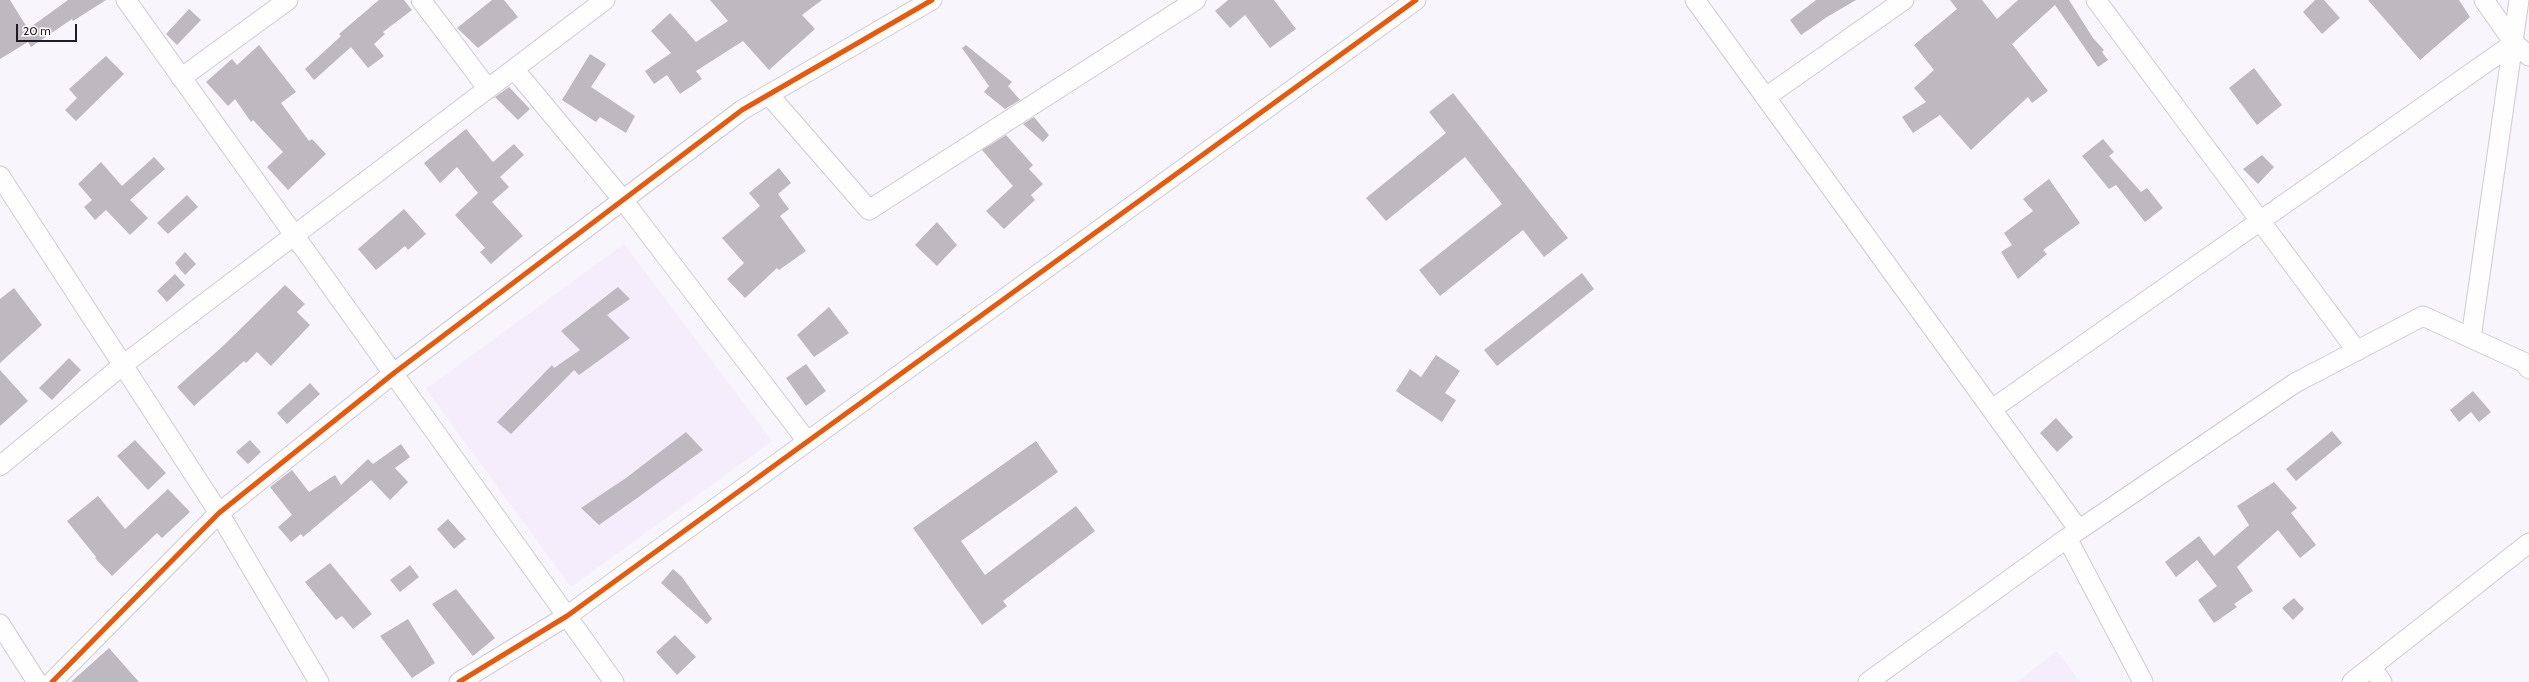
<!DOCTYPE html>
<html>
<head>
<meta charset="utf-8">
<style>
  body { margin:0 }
  #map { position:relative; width:2529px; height:682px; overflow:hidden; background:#f9f5fc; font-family:Cabin,sans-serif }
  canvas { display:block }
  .scale { position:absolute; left:16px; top:24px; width:61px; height:18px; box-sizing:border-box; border:2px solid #201a25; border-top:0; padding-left:5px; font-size:12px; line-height:14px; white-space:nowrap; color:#201a25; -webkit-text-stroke:3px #fff; paint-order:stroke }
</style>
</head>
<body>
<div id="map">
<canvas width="2529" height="682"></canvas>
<div class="scale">20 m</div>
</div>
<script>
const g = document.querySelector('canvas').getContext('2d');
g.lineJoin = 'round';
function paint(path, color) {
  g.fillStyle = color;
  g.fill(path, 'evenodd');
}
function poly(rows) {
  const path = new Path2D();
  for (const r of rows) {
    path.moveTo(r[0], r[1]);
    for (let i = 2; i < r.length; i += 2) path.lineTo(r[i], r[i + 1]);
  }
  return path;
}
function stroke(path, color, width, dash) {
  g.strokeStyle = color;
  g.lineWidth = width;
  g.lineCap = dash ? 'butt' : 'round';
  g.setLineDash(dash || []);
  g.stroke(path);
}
paint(poly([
  [624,244,772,441,571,587,426,389],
  [2057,651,2080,682,2017,682]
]), '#f5ecfc');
paint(poly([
  [0,0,10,0,28,29,68,0,106,0,73,21,72,19,31,47,28,42,0,59],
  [379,0,404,0,412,10,383,32,385,34,374,44,384,56,368,68,351,47,314,80,305,69,341,36,339,34],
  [492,0,504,0,518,17,478,48,457,28],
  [710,0,822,0,802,15,815,29,769,70,743,41,696,71,702,79,680,94,667,75,654,84,645,71,671,53,651,31,670,13,696,42,728,21],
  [1228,0,1274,0,1296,29,1270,48,1245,15,1230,28,1215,11],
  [1816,0,1856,0,1827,17,1801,35,1790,20],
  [1950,0,1982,0,1997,19,2018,0,2069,0,2093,38,2104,50,2102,52,2108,60,2098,67,2055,5,2012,44,2048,91,2032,103,2028,97,1971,150,1940,115,1913,133,1902,117,1926,102,1914,88,1934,70,1914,45,1957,9],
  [2315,0,2324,0,2340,18,2322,34,2303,12],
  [2368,0,2459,0,2470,17,2420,60],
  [189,9,201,20,177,45,166,34],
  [259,45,296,92,281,103,309,141,312,139,326,154,288,190,267,167,283,152,253,120,251,122,235,99,228,106,206,82,232,59,237,65],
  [966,45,1012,82,1008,86,1020,100,1005,109,984,92,989,86,962,48],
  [590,54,606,64,591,87,635,116,626,133,600,117,596,122,562,100],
  [106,56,124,74,76,121,65,110,77,98,69,89],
  [2254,68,2282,105,2257,125,2229,88],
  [509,87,530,109,518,120,495,97],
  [1453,93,1568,238,1544,257,1523,230,1440,296,1419,270,1502,204,1465,157,1386,221,1366,198,1446,133,1429,112],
  [1034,117,1049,135,1043,142,1023,124],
  [466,129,493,162,514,144,524,155,500,177,509,187,492,202,523,236,491,264,480,252,485,248,455,215,478,193,457,167,440,183,424,163],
  [1006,135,1033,165,1029,169,1043,184,1031,195,1035,200,1004,229,986,211,1013,186,982,150],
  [2103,139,2114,152,2109,156,2141,192,2147,188,2163,208,2145,222,2116,185,2109,189,2082,156],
  [2262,155,2274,167,2258,184,2243,169],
  [154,157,165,169,130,200,148,218,130,235,106,210,95,220,84,207,92,200,78,184,101,162,122,186],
  [779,168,791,183,778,194,789,209,780,216,806,251,779,270,777,268,745,298,727,279,744,263,722,238,760,206,749,193],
  [2049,179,2080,223,2043,250,2047,254,2018,279,2001,252,2012,245,2004,233,2033,211,2023,199],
  [187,195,198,207,168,234,157,223],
  [404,209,426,234,408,250,405,246,376,270,358,249],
  [937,222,957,245,937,266,915,245],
  [185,252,196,264,185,275,175,263],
  [1582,273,1594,289,1497,366,1484,350],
  [175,274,185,285,167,302,157,291],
  [285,285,305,304,297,312,310,325,271,366,257,352,246,363,244,361,194,406,177,387,223,346],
  [618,287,630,299,607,315,630,338,579,375,574,370,511,434,497,422,552,365,554,368,580,350,561,331],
  [14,288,42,325,0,363,0,299],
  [829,307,849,333,814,357,797,335],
  [1436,355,1460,371,1445,393,1456,400,1442,422,1396,391,1410,369,1421,377],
  [69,358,81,370,52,400,39,388],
  [806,364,826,391,806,406,786,378],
  [0,370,28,401,0,426],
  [310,383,320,394,287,424,277,413],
  [2473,391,2491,412,2479,422,2471,412,2459,422,2450,410],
  [2056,418,2073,437,2057,452,2040,433],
  [2332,431,2342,443,2296,481,2286,469],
  [686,432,703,450,640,496,599,525,581,508,626,478],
  [135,440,166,473,148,490,117,456],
  [250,440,261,452,248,464,236,452],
  [1036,441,1058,472,961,541,985,575,1076,506,1095,531,1003,601,1007,606,982,625,913,528],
  [401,444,410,457,395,468,408,482,390,500,371,480,303,537,301,534,291,542,278,527,292,515,270,487,292,470,309,492,335,475,341,485,368,459,373,464],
  [2274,482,2297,508,2291,513,2316,545,2300,558,2278,530,2237,567,2253,591,2234,604,2237,607,2214,623,2198,600,2217,586,2197,560,2176,577,2165,562,2199,536,2214,556,2249,525,2237,506],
  [168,489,190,512,162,538,157,533,112,576,95,558,96,557,67,521,98,496,125,529],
  [448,519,466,539,454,549,437,529],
  [330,563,372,614,353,629,342,616,336,620,305,582],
  [410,565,419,577,400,592,390,580],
  [673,569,682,577,712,619,707,624,661,583],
  [456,589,495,638,473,656,432,604],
  [2294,598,2304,609,2293,620,2282,608],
  [408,619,435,663,412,678,380,636],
  [675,635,696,657,677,675,656,652],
  [109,648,139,682,71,682]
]), '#beb8c1');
const minor = poly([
  [126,0,614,682],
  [421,0,488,89],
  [1695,0,2079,530],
  [2096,0,2357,351],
  [2484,0,2514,43,2529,56],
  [514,69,623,200,807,441],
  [181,78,288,0],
  [769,95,869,210,1196,0],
  [1766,97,1904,0],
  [0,176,219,513,319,682],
  [2471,338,2519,0],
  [1992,409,2514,43],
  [0,466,123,365,605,0],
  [2067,538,2143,682],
  [0,624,37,682],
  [2371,667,2382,682],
  [52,682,219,513,394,373,742,110,932,0],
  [459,682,567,616,1416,0],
  [1868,682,2067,538,2295,383,2423,316,2523,362,2529,369],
  [2352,682,2529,543]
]);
stroke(minor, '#cfcad3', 21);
stroke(minor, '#fefeff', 19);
stroke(poly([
  [52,682,219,513,394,373,742,110,932,0],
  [459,682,567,616,1416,0]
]), '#e8590c', 5);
</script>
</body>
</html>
